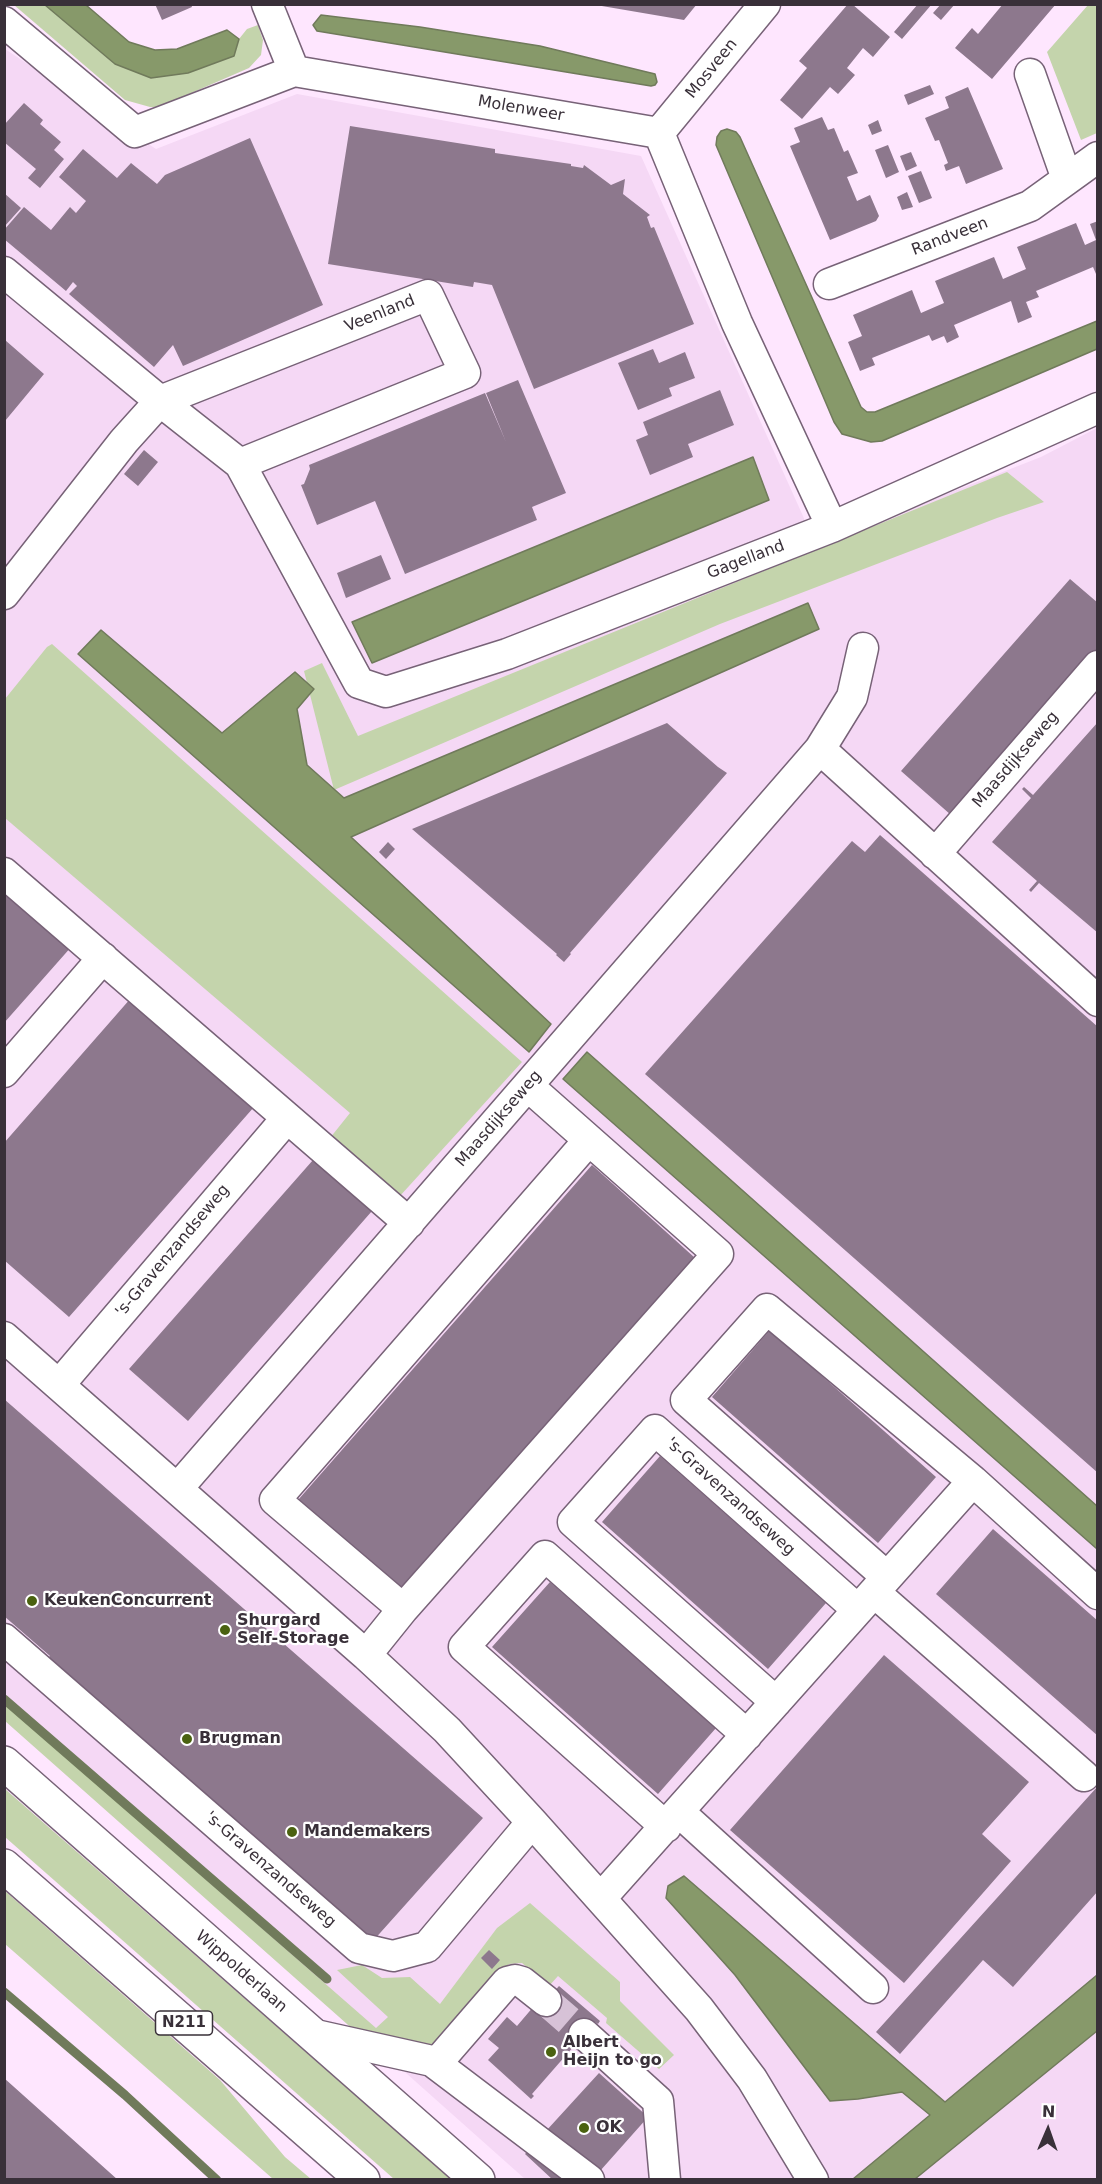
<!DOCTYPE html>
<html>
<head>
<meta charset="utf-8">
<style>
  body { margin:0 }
  #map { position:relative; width:1102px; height:2184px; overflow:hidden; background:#fee6fe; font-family:"DejaVu Sans",sans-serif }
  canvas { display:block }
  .frame { position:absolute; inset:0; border:6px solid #393039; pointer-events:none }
  .north { position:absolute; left:1018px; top:2100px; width:60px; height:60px; -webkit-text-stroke:4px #fff; paint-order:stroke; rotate:2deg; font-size:16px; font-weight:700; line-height:24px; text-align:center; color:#393039 }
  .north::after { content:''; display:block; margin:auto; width:21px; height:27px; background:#393039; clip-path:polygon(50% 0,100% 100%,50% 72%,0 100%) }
</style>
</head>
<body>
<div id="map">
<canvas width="1102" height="2184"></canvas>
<div class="frame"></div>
<div class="north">N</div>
</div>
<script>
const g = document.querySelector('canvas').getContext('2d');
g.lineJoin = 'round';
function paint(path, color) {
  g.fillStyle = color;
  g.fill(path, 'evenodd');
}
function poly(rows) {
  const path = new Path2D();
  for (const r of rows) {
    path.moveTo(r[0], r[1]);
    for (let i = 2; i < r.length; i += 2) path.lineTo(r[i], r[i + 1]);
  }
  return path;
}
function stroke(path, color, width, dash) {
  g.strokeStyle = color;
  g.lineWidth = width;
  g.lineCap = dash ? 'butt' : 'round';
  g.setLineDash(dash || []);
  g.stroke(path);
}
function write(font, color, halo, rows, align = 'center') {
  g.font = font + ' "DejaVu Sans",sans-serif';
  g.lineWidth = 4.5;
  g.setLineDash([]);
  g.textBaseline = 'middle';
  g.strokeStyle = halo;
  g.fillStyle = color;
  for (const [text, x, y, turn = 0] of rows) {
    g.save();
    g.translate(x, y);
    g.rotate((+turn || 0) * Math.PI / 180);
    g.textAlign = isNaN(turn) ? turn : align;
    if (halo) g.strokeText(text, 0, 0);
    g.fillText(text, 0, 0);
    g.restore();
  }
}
paint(poly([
  [5,49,156,149,297,94,641,156,816,545,1041,457,1097,428,1097,2179,525,2179,5,1716]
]), '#f5d8f5');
paint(poly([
  [14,5,45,5,115,64,234,56,239,39,247,29,258,25,263,40,261,55,249,68,159,107,150,107,125,100],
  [1088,5,1097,5,1097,133,1081,140,1047,52],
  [1007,472,1044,502,997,518,720,624,334,790,304,671,322,663,358,736],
  [52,644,522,1062,399,1197,330,1138,350,1113,5,818,5,699,47,647],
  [5,1704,376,2028,388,2017,337,1970,362,1965,382,1978,410,1977,440,2004,497,1928,530,1903,620,1982,620,2001,674,2055,659,2069,606,2023,607,2018,558,1976,549,1986,522,1963,509,1964,434,2051,356,2032,5,1721],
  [4,1789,5,1789,451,2179,394,2179,5,1837],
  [5,1891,220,2080,285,2157,311,2179,273,2179,5,1944]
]), '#c4d4ac');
const water = poly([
  [45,5,86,5,129,42,155,50,177,49,227,30,239,39,234,56,188,73,151,78,115,64,45,5],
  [321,15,420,27,540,46,655,74,657,82,655,85,651,86,317,31,313,25,321,15],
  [727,129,736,132,740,137,861,407,867,412,875,412,1097,321,1097,349,882,441,871,442,842,434,834,422,716,145,717,137,721,131,727,129],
  [753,457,769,500,372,663,352,622,753,457],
  [808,603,819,629,351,837,551,1024,529,1052,78,654,101,630,222,733,295,672,314,689,297,709,307,765,344,798,808,603],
  [587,1052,1097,1506,1097,1549,563,1079,587,1052],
  [684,1876,945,2102,1097,1975,1097,2031,915,2179,853,2179,930,2115,902,2092,858,2099,830,2101,735,1975,666,1898,668,1886,684,1876]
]);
paint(water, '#87996a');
stroke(water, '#707a5b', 1.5);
stroke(poly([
  [4,1699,327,1979],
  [4,1992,125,2095,217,2180]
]), '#707a5b', 9);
paint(poly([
  [155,4,191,4,192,7,162,20],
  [590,4,697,4,684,20],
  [848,4,852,4,890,37,873,57,863,48,847,68,855,75,838,94,830,87,802,119,780,100,807,68,799,61],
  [918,4,932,4,902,39,894,32],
  [941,4,955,4,941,20,933,13],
  [1003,4,1056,4,992,79,955,48,972,28,978,34],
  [930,85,934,94,908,105,904,95],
  [968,87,1003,169,966,184,959,166,946,171,944,165,948,163,939,140,935,141,925,118,949,108,945,97],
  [24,103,43,120,40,124,61,142,54,150,64,159,40,188,28,178,36,169,4,142,4,125],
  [822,117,828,130,834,128,844,152,848,150,858,173,847,177,857,201,870,195,879,216,876,221,830,240,790,146,800,142,794,128],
  [878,120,882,131,872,135,868,125],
  [350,126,495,149,495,153,571,164,571,166,583,168,584,165,611,185,625,179,623,194,650,215,647,217,651,228,654,227,694,324,534,389,492,285,474,282,473,287,328,264],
  [250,138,323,305,183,366,173,345,154,367,69,294,77,286,73,282,66,291,4,239,4,230,24,207,51,230,70,207,76,213,86,201,59,177,83,149,117,178,131,163,157,184,165,175],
  [888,145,899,172,886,178,875,150],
  [911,152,917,166,906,171,900,156],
  [921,171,932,198,919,203,908,176],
  [907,192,913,207,902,210,897,197],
  [4,193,21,208,4,227],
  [1098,221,1098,273,1096,274,1093,267,1036,291,1039,297,1026,302,1032,317,1018,323,1011,301,954,325,959,337,947,343,944,336,932,341,929,335,872,358,875,365,860,371,848,342,862,336,853,315,912,290,921,313,944,303,935,281,994,257,1003,279,1026,269,1017,247,1076,223,1085,245,1096,240,1090,224],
  [5,340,44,374,5,421],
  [653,349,659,363,685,352,695,378,669,388,672,396,638,410,618,363],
  [518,380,566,493,532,507,537,520,405,574,375,501,317,525,301,485,304,484,310,469,309,465,485,393,506,442,486,393],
  [720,390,734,425,688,444,693,457,650,475,636,440,648,435,643,422],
  [144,450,158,462,138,486,124,474],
  [381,555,391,579,346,598,337,573],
  [1070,579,1098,603,1098,648,951,815,901,771],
  [1098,722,1098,933,1039,883,1031,892,1029,890,1037,881,992,842,1031,798,1022,789,1024,787,1033,795],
  [667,723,718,767,727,773,570,953,571,954,564,962,556,955,557,954,412,829],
  [880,835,1098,1027,1098,1473,645,1074,852,841,865,852],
  [388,842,395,849,386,859,379,852],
  [4,887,72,946,4,1023],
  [131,998,254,1107,69,1317,4,1260,4,1143],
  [313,1160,372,1211,188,1421,129,1369],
  [592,1165,695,1258,402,1591,298,1500],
  [770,1330,936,1477,878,1543,712,1397],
  [4,1399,483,1818,372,1942,47,1659,50,1656,4,1616],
  [660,1456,826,1603,768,1669,602,1522],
  [993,1529,1098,1621,1098,1736,936,1594],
  [550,1582,716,1728,658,1794,492,1647],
  [884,1655,1029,1782,982,1834,1011,1861,904,1983,730,1830],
  [1098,1786,1098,1891,1013,1987,983,1960,900,2054,876,2032],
  [489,1950,500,1960,492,1969,481,1958],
  [559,1986,600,2021,598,2024,595,2022,584,2034,576,2048,574,2046,532,2094,534,2096,531,2099,488,2060,499,2048,488,2039,507,2017,517,2026,534,2006,538,2010],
  [599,2073,648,2117,592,2180,553,2180,525,2154],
  [4,2078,118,2180,4,2180]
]), '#8d788d');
stroke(poly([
  [546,2001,584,2034]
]), '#d7c2d7', 30, [30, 15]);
const minor = poly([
  [267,4,294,71],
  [4,22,135,132,294,71,659,133,737,323,832,527],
  [1030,74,1067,179],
  [659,133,765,4],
  [4,272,160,401,240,464,359,683,386,692,507,654,832,527,1098,408],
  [829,284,1030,206,1098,157],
  [4,594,124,441,160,401,428,295,465,373,240,464],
  [820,749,1098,1001],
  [935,854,1098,666],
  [4,873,409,1223],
  [4,1072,103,958],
  [4,1337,366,1655,447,1730,532,1822,699,2009,752,2079,813,2180],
  [59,1385,287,1118],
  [177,1489,820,749,852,697,863,648],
  [887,1577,686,1400,767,1309,973,1481,1098,1594],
  [874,1592,1084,1776],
  [403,1609,275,1500,589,1140],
  [4,1639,359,1948,393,1956,427,1947,532,1822],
  [366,1655,403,1609,718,1254,528,1086],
  [776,1702,573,1522,655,1430,858,1610],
  [679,1812,873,1988],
  [666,1827,464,1647,545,1556,747,1735],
  [601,1898,973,1481],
  [311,2034,432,2061,589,2180],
  [584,2034,658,2101,665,2180],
  [436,2064,507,1982,515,1980,522,1982,546,2001]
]);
const major = poly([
  [4,1763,478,2180],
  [4,1866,363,2180]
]);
stroke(minor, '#776277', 33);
stroke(major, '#776277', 36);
stroke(minor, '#fff', 30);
stroke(major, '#fff', 33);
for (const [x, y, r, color] of [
  [32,1601,6,"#4a6210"],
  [225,1630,6,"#4a6210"],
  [187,1739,6,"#4a6210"],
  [292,1832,6,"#4a6210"],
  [551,2052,6,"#4a6210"],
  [584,2128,6,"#4a6210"]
]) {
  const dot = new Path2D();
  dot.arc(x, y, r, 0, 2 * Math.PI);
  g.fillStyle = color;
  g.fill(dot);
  stroke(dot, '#fff', 2);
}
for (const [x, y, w] of [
  [184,2023,57]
]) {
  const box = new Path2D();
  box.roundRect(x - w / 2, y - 12, w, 24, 4.5);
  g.fillStyle = '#fff';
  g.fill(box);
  stroke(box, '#393039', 1.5);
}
write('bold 15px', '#393039', null, [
  ["N211",184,2023]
]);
write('16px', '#393039', '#fff', [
  ["Mosveen",712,69,-51],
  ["Molenweer",521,109,10],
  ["Randveen",950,237,-21],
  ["Veenland",380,314,-22],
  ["Gagelland",746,560,-21],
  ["Maasdijkseweg",1016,760,-49],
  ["Maasdijkseweg",499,1119,-49],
  ["'s-Gravenzandseweg",173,1251,-50],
  ["'s-Gravenzandseweg",730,1497,42],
  ["'s-Gravenzandseweg",270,1870,41],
  ["Wippolderlaan",241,1972,41]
]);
write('bold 16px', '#393039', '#fff', [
  ["KeukenConcurrent",44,1601],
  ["Shurgard",237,1621],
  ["Self-Storage",237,1639],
  ["Brugman",199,1739],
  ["Mandemakers",304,1832],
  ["Albert",563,2043],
  ["Heijn to go",563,2061],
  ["OK",596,2128]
], 'left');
</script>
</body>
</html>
